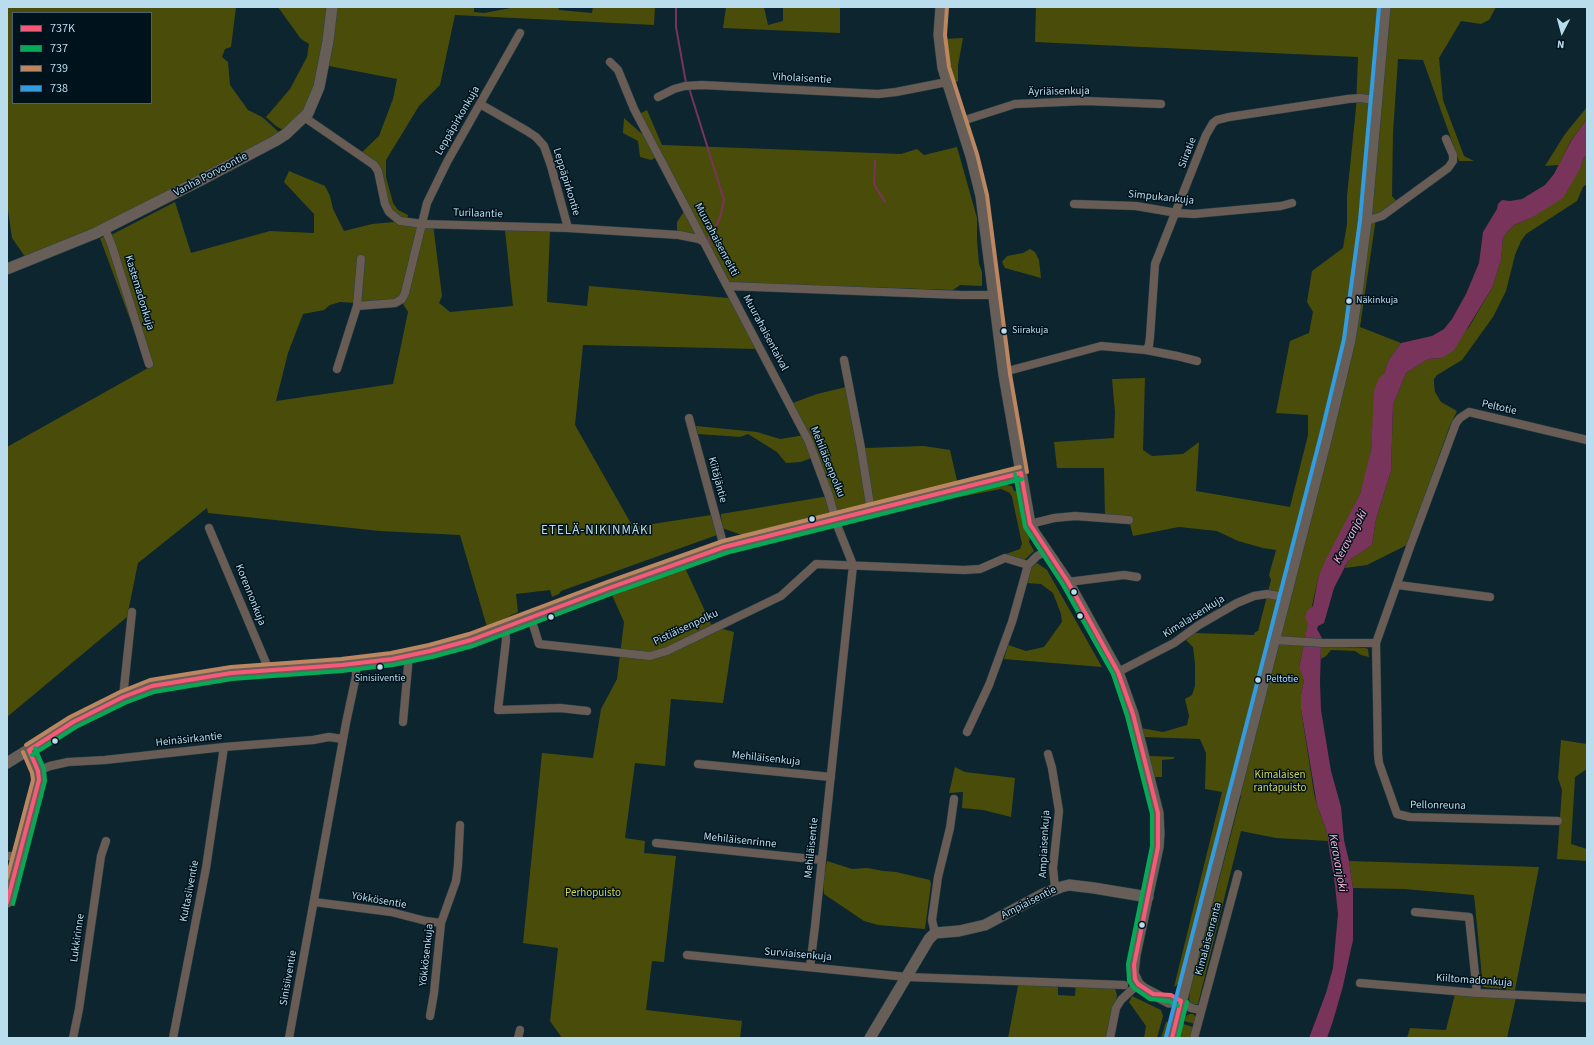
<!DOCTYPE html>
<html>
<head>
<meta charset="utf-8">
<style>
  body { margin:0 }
  #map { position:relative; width:1594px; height:1045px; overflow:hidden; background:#0d252e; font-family:"Source Sans 3",sans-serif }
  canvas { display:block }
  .frame { position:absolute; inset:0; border:8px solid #baddee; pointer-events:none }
  .legend { position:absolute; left:12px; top:12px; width:140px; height:92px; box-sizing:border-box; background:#00121c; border:1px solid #4a6370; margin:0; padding:5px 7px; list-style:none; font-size:12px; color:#baddee }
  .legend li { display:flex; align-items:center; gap:8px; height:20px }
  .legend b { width:20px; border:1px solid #4a6370 }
  .north { position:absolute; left:1542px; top:12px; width:40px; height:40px; -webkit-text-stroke:3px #00121c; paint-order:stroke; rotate:186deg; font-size:11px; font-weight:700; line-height:16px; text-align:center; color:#baddee }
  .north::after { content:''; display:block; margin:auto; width:14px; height:18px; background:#baddee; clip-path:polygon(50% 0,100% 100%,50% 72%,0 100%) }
</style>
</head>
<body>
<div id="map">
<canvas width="1594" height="1045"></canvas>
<div class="frame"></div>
<ul class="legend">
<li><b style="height:5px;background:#f75a77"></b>737K</li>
<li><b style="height:5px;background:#06aa56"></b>737</li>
<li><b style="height:5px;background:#bb8660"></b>739</li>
<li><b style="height:5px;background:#339bdf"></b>738</li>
</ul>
<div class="north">N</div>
</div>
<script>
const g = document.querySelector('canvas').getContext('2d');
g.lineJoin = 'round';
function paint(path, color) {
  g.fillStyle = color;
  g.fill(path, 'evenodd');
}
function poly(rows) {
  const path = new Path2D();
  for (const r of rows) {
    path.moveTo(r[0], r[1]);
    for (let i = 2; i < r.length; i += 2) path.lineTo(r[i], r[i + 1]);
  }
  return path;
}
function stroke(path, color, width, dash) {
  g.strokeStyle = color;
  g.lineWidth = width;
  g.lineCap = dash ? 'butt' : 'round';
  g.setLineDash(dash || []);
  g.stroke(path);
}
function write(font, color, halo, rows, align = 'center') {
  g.font = font + ' "Source Sans 3",sans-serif';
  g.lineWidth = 3;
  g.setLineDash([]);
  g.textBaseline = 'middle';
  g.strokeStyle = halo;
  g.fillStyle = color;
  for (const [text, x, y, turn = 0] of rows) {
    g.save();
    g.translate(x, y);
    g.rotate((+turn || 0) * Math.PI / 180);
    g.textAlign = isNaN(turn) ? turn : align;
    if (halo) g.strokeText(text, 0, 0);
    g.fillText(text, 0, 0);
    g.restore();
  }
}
paint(poly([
  [7,7,236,7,231,47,225,49,222,57,228,62,230,85,248,110,262,117,280,133,95,229,26,258,12,238,7,203],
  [13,13,151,13,151,103,13,103],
  [278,7,328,7,322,64,305,109,283,130,276,126,266,117,290,89,307,57,309,44,301,39],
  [337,7,474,7,474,12,484,13,516,7,558,7,559,10,592,13,593,7,655,7,654,25,455,15,440,85,419,106,386,160,386,177,393,203,398,210,408,215,407,222,433,224,442,296,439,303,450,312,513,306,505,230,550,231,547,302,587,306,589,286,729,298,758,349,583,345,575,425,633,527,711,515,717,535,561,591,559,594,552,597,550,590,516,594,518,612,487,627,460,535,380,531,208,513,207,508,138,563,127,617,7,717,7,447,148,368,100,238,111,235,175,202,191,253,270,231,314,233,314,214,284,182,289,171,325,186,330,196,333,209,344,231,372,224,394,222,378,170,360,154,379,136,393,99,397,79,329,66],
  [399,297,408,312,393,384,276,401,288,353,303,314,324,310,330,305,340,302,357,303,392,300],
  [726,7,764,7,768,25,783,21,783,7,840,7,840,33,723,28],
  [1036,7,1496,7,1489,20,1481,24,1461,21,1439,58,1443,100,1464,156,1474,161,1459,161,1423,60,1398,59,1393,133,1392,196,1398,203,1376,218,1360,327,1401,343,1388,361,1384,374,1375,391,1371,451,1367,471,1360,494,1318,578,1299,667,1304,680,1301,695,1301,709,1314,793,1317,805,1326,829,1328,841,1276,838,1241,831,1198,1004,1191,1004,1189,1000,1190,990,1241,796,1231,793,1181,982,1174,987,1222,792,1205,789,1206,753,1200,739,1143,737,1141,728,1163,732,1187,725,1189,716,1185,699,1192,695,1195,686,1195,663,1193,647,1186,640,1194,633,1254,635,1255,632,1258,631,1271,580,1269,575,1276,550,1263,548,1238,541,1217,531,1179,527,1133,536,1129,520,1105,518,1104,468,1057,468,1054,442,1114,438,1115,412,1112,379,1145,378,1143,450,1152,456,1183,454,1199,442,1196,491,1290,507,1308,435,1308,415,1276,413,1290,341,1309,333,1313,312,1307,302,1312,271,1343,248,1347,224,1347,196,1356,108,1358,57,1035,42],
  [963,38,958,65,958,82,950,80,944,39],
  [1587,107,1587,119,1570,142,1559,165,1545,166,1565,134],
  [647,110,662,145,901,154,917,149,924,155,957,147,977,218,977,241,979,264,982,272,982,286,960,285,953,290,730,283,661,155,651,160,640,157,638,141,623,133,624,118,642,134,644,126,639,114],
  [1587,154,1587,184,1583,187,1577,201,1526,234,1521,241,1515,255,1506,291,1493,317,1462,360,1437,375,1434,379,1434,384,1435,392,1441,402,1457,411,1449,428,1407,545,1367,565,1345,568,1348,561,1372,545,1376,519,1391,471,1393,405,1406,373,1428,359,1442,358,1469,327,1492,288,1501,260,1503,238,1507,232,1514,225,1531,218,1573,179,1581,167,1583,159],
  [685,210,698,235,677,235,677,222],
  [1030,249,1035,252,1039,260,1041,278,1005,268,1002,262,1007,256,1023,253],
  [846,387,864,448,924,446,950,450,958,485,876,506,872,503,834,511,742,535,722,528,721,514,829,496,814,457,801,462,786,463,777,452,748,434,740,437,698,434,696,426,757,432,780,439,805,435,790,404,817,394],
  [1000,485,1008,485,1012,486,1014,491,1020,492,1030,535,1029,542,1034,551,1022,562,1003,555,1020,549,1022,544,1012,497,1010,493,1001,489,960,497,959,494],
  [1037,563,1047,570,1102,667,1004,659,1008,645,1026,651,1044,647,1062,622,1061,614,1053,593,1041,584,1026,583,1030,569],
  [685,568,712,626,734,632,723,703,671,699,665,766,635,763,625,838,645,841,644,853,676,856,664,962,652,961,646,1010,742,1021,740,1038,562,1038,550,1021,558,948,523,943,542,753,593,758,601,709,617,679,624,622,612,595],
  [1321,646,1365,648,1368,649,1369,657,1361,655,1355,651,1331,650,1326,656,1321,659],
  [1561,740,1587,744,1587,769,1575,777,1571,844,1587,849,1587,861,1557,859,1562,790,1558,778],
  [1148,756,1175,757,1173,759,1162,760,1162,777,1153,777],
  [955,767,965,772,1015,778,1011,817,983,810,962,808,963,792,949,793],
  [827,861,852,869,867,868,884,871,896,872,930,880,931,884,925,929,878,925,864,921,824,894,823,882],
  [1349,861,1539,867,1515,990,1483,987,1474,895,1404,889,1353,888],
  [1019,981,1058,983,1058,995,1075,996,1076,983,1114,985,1117,995,1107,1038,1008,1038],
  [1455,994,1516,998,1507,1038,1407,1038,1410,1028,1446,1030],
  [1132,996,1161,1010,1163,1016,1157,1038,1144,1038,1146,1026,1129,1002],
  [1190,1014,1193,1014,1197,1018,1195,1024,1184,1021,1187,1015],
  [1166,1022,1169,1022,1166,1038,1161,1038],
  [1183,1024,1193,1027,1190,1038,1179,1038]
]), '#4a4d09');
paint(poly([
  [1587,119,1587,154,1583,159,1581,167,1563,198,1531,218,1514,225,1507,232,1503,238,1501,260,1492,288,1454,350,1442,358,1428,359,1406,373,1393,405,1391,471,1376,519,1372,545,1348,561,1334,588,1324,623,1318,626,1317,629,1323,640,1321,646,1320,683,1321,710,1331,771,1341,807,1344,840,1349,861,1353,888,1353,940,1343,986,1333,1021,1327,1038,1309,1038,1326,993,1333,968,1338,914,1335,885,1326,829,1317,805,1301,709,1301,695,1304,680,1299,668,1308,623,1305,618,1307,611,1313,606,1318,578,1325,561,1360,494,1371,451,1374,391,1379,378,1384,374,1388,361,1401,343,1432,336,1444,329,1452,319,1466,294,1479,263,1483,232,1497,209,1498,204,1502,200,1510,201,1522,199,1545,185,1554,174,1571,141]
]), '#79345c');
stroke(poly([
  [676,7,676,27,686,83],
  [544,8,545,7],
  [689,88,724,200,720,217,714,231,708,239,711,246],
  [875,161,874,184,885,202]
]), '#79345c', 2);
const street = poly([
  [610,62,618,70,634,109,809,442,829,496,837,525,853,565,815,926,810,967],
  [658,97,674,89,685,86,702,85,878,94,896,92,947,82],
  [480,104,527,131,536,137,544,146,551,166,568,228],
  [304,117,374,165,378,171,385,204,389,212,400,221,423,224,568,228,679,235,699,239,704,242],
  [959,122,1015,104,1086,101,1161,104],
  [1074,204,1136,206,1177,213,1194,214,1281,206,1292,203],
  [1366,221,1382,216,1448,168,1453,161,1453,155,1446,139],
  [105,229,112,246,149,364],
  [728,286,961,295,995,295],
  [357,306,395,303,402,299,405,293,427,203,447,162,520,33],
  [1146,350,1149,345,1150,337,1155,264,1206,135,1213,123,1217,120,1229,117,1348,99,1360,98,1376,100],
  [844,360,861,448,871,511],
  [337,369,357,306,361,259],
  [1004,372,1101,346,1146,350,1177,356,1197,361],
  [689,418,724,547],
  [1030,524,1054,518,1075,516,1129,520],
  [209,528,269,670],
  [1068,582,1124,575,1137,577],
  [1398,585,1490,597],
  [531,618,539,644,650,656,667,651,781,596,816,564,964,570,980,569,1005,558,1028,565],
  [505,627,506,640,498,710,560,708,587,711],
  [1275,640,1323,643,1376,643],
  [1118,672,1174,643,1199,625,1237,603,1254,596,1267,594,1285,597],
  [123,697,132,612],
  [403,722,409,655],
  [967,732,989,685,1012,622,1028,565,1037,556,1047,551],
  [1048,754,1052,768,1059,811,1053,868,1055,888],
  [698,764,831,777],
  [38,771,50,766,68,762,105,760,224,747,313,740,329,737,343,739],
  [1558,821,1410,817,1397,814,1379,763,1378,754,1376,643,1410,547,1456,423,1460,418,1469,412,1587,440],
  [656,843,822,860],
  [7,856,18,856],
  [314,902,391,912,426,921,441,923],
  [1415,912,1469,917,1477,993],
  [935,933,932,920,938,877,950,828,954,799],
  [687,955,907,977,1124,985],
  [1360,983,1477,993,1587,998],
  [1181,1001,1191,1008,1201,1010],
  [430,1016,434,993,441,923,456,881,458,865,460,825],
  [73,1038,79,1009,101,856,106,841],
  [173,1038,206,868,224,747],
  [289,1038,346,723,356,676,356,663],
  [518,1038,520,1030],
  [1110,1038,1116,1008,1121,1000,1138,984],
  [1194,1038,1238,874]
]);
const secondary = poly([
  [941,7,939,35,943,68,971,156,981,196,1004,375,1030,524,1034,532,1068,582,1118,672,1133,714,1158,813,1159,834,1158,847,1135,955,1133,973,1138,984,1144,989,1169,1002,1181,1001],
  [7,269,96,233,201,180,275,141,286,134,308,113,319,87,328,41,332,7],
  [7,763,73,722,123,697,152,686,231,673,342,665,392,659,430,651,471,640,609,588,724,547,1021,473],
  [7,902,39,780,38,771,29,750],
  [870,1038,929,939,935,933,959,931,985,925,1043,894,1061,887,1069,885,1094,888,1148,897],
  [1172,1038,1328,432,1350,340,1356,301,1366,221,1385,7]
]);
stroke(street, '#2b414a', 9);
stroke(secondary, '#2b414a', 12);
stroke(street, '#695c55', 8);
stroke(secondary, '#675e58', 11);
stroke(poly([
  [1021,473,1030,524,1068,582,1118,672,1133,714,1158,813,1158,847,1134,965,1135,979,1138,984,1153,994,1171,995,1181,1001],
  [29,750,73,722,123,697,152,686,231,673,342,665,392,659,430,651,471,640,609,588,724,547,1021,473],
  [7,902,39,780,38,771,29,750],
  [1172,1038,1181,1001]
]), '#f75a77', 4);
stroke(poly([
  [1015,474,1025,527,1063,585,1113,674,1127,716,1152,814,1152,846,1128,964,1129,981,1134,988,1150,999,1169,1001,1178,1006],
  [32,755,76,727,125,703,154,692,232,679,342,671,393,665,432,657,473,646,611,594,726,553,1022,479],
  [13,904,45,781,44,769,35,748],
  [1178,1038,1187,1002]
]), '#06aa56', 4);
stroke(poly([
  [947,7,945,35,949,67,977,154,987,195,1010,374,1027,472],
  [26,745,70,717,120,692,150,680,231,667,341,659,391,653,429,645,469,634,607,582,723,541,1020,467],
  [7,878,33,780,32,773,23,752]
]), '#bb8660', 4);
stroke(poly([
  [1166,1037,1322,431,1344,339,1360,220,1379,7]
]), '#339bdf', 4);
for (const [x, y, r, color] of [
  [1349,301,3.5,"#baddee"],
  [1004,331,3.5,"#baddee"],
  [812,519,3.5,"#baddee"],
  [1074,592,3.5,"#baddee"],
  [1080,616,3.5,"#baddee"],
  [551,617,3.5,"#baddee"],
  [380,667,3.5,"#baddee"],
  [1258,680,3.5,"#baddee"],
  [55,741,3.5,"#baddee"],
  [1142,925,3.5,"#baddee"]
]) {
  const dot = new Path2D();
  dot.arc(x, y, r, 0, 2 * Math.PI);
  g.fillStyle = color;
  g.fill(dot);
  stroke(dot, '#00121c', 1.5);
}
write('10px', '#baddee', '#00121c', [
  ["Näkinkuja",1356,301],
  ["Siirakuja",1012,331],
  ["Sinisiiventie",380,679,"center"],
  ["Peltotie",1266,680]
], 'left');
write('11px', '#baddee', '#00121c', [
  ["Viholaisentie",802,79,3],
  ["Äyriäisenkuja",1059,92,-1],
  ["Leppäpirkonkuja",458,121,-60],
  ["Siiratie",1188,153,-69],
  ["Vanha Porvoontie",211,175,-28],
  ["Leppäpirkontie",566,182,73],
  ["Simpukankuja",1161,198,6],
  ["Turilaantie",478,214,2],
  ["Muurahaisenreitti",716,240,62],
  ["Kastemadonkuja",139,293,73],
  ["Muurahaisentaival",765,333,62],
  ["Peltotie",1499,408,13],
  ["Mehiläisenpolku",827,462,68],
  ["Kiitäjäntie",717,480,75],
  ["Korennonkuja",250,595,68],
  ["Kimalaisenkuja",1194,617,-32],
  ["Pistiäisenpolku",686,628,-25],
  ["Heinäsirkantie",189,740,-6],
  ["Mehiläisenkuja",766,759,6],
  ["Pellonreuna",1438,806,1],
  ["Mehiläisenrinne",740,841,6],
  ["Ampiaisenkuja",1045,844,-87],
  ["Mehiläisentie",812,848,-84],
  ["Kultasiiventie",190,891,-79],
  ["Yökkösentie",379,901,10],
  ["Ampiaisentie",1029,903,-27],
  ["Lukkirinne",78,938,-82],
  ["Kimalaisenranta",1209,939,-75],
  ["Yökkösenkuja",427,955,-84],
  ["Surviaisenkuja",798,955,5],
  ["Sinisiiventie",289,978,-80],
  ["Kiiltomadonkuja",1474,981,4]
]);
write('11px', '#d3d353', '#00121c', [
  ["Kimalaisen",1280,776],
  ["rantapuisto",1280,789],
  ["Perhopuisto",593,894]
]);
write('italic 12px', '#fcb7d8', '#00121c', [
  ["Keravanjoki",1351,537,-62],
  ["Keravanjoki",1337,863,80]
]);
g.letterSpacing = '1px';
write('13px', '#baddee', '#00121c', [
  ["ETELÄ-NIKINMÄKI",597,531]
]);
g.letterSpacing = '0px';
</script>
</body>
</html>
